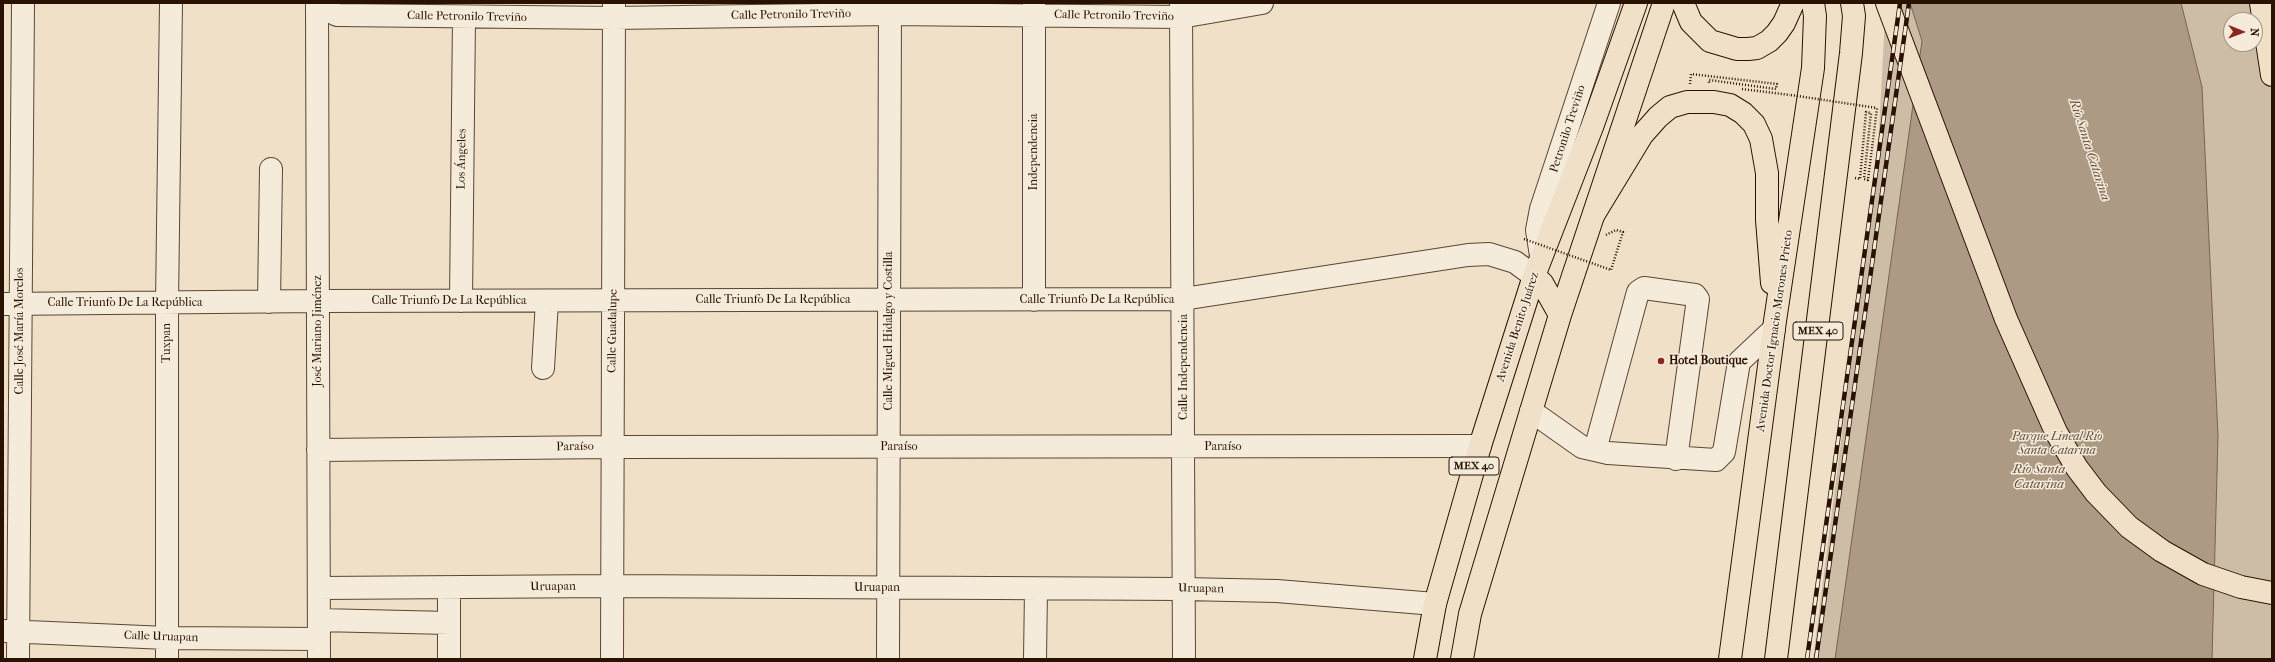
<!DOCTYPE html>
<html>
<head>
<meta charset="utf-8">
<style>
  body { margin:0 }
  #map { position:relative; width:2275px; height:662px; overflow:hidden; background:#efe0c7; font-family:"IM FELL French Canon",serif }
  canvas { display:block }
  .frame { position:absolute; inset:0; border:4px solid #291202; pointer-events:none }
  .north { position:absolute; left:2223px; top:12px; width:40px; height:40px; box-sizing:border-box; background:#f5ebdb; border:1px solid #a39484; border-radius:50%; rotate:91deg; font-size:11px; font-weight:700; line-height:16px; text-align:center; color:#291202 }
  .north::after { content:''; display:block; margin:auto; width:14px; height:18px; background:#8f2418; clip-path:polygon(50% 0,100% 100%,50% 72%,0 100%) }
</style>
</head>
<body>
<div id="map">
<canvas width="2275" height="662"></canvas>
<div class="frame"></div>
<div class="north">N</div>
</div>
<script>
const g = document.querySelector('canvas').getContext('2d');
g.lineJoin = 'round';
function paint(path, color) {
  g.fillStyle = color;
  g.fill(path, 'evenodd');
}
function poly(rows) {
  const path = new Path2D();
  for (const r of rows) {
    path.moveTo(r[0], r[1]);
    for (let i = 2; i < r.length; i += 2) path.lineTo(r[i], r[i + 1]);
  }
  return path;
}
function stroke(path, color, width, dash) {
  g.strokeStyle = color;
  g.lineWidth = width;
  g.lineCap = dash ? 'butt' : 'round';
  g.setLineDash(dash || []);
  g.stroke(path);
}
function write(font, color, halo, rows, align = 'center') {
  g.font = font + ' "IM FELL French Canon",serif';
  g.lineWidth = 3;
  g.setLineDash([]);
  g.textBaseline = 'middle';
  g.strokeStyle = halo;
  g.fillStyle = color;
  for (const [text, x, y, turn = 0] of rows) {
    g.save();
    g.translate(x, y);
    g.rotate((+turn || 0) * Math.PI / 180);
    g.textAlign = isNaN(turn) ? turn : align;
    if (halo) g.strokeText(text, 0, 0);
    g.fillText(text, 0, 0);
    g.restore();
  }
}
paint(poly([
  [1884,3,2258,3,2272,76,2272,659,1813,659,1869,223,1879,131,1885,19],
  [2231,20,2255,20,2255,44,2231,44]
]), '#cdbda6');
const water = poly([
  [1910,3,2181,3,2202,87,2218,436,2212,659,1835,659,1922,41,1910,3]
]);
paint(water, '#ac9a84');
stroke(water, '#786450', 1);
const minor = poly([
  [317,3,319,659],
  [323,3,331,12,337,15,614,18,890,14,1181,17,1262,3],
  [1181,3,1184,659],
  [1541,256,1537,230,1541,209,1609,3],
  [1034,300,1034,3],
  [461,301,464,17],
  [269,302,271,169],
  [3,304,318,301,1183,299,1468,255,1489,254,1515,262,1534,276],
  [543,368,547,301],
  [1531,411,1582,447,1608,453,1716,460,1724,452,1739,362,1774,329],
  [318,450,611,447,1480,446],
  [1595,450,1638,292,1644,288,1695,295,1698,299,1676,459],
  [319,588,611,586,1184,589,1277,591,1435,604],
  [319,620,449,623],
  [4,631,167,638,319,639],
  [18,659,23,3],
  [167,659,167,303,171,3],
  [449,659,449,588],
  [612,659,614,4],
  [888,659,890,3],
  [1035,659,1036,589]
]);
const major = poly([
  [1534,276,1542,283,1560,315],
  [1425,659,1435,604,1480,446,1534,276,1592,127,1636,3],
  [1462,659,1470,614,1560,315,1664,3]
]);
const highway = poly([
  [1683,3,1691,22,1710,41,1737,49,1748,49,1757,48,1769,41,1777,33,1784,23,1793,3],
  [1887,3,2006,319,2056,432,2077,468,2096,493,2129,527,2162,551,2203,574,2241,587,2272,593],
  [2261,3,2272,75],
  [1594,214,1642,135,1658,117,1670,107,1687,102,1714,102,1730,105,1743,113,1754,124,1761,139,1767,173,1767,220,1772,283],
  [1730,659,1775,321,1813,68,1815,16,1813,3],
  [1776,659,1851,53,1854,16,1852,3]
]);
stroke(minor, '#5a4633', 24);
stroke(major, '#291202', 24);
stroke(highway, '#291202', 24);
stroke(poly([
  [1690,84,1691,74,1777,84,1776,89,1709,80,1709,83],
  [1742,89,1790,95],
  [1855,178,1860,179,1866,112,1871,113,1864,179,1868,180,1877,108],
  [1606,235,1616,230,1623,232,1611,270]
]), '#291202', 2.5, [1, 2]);
stroke(minor, '#f5ebdb', 22);
stroke(major, '#efe0c7', 22);
stroke(highway, '#efe0c7', 22);
const rail = poly([
  [1807,659,1900,3],
  [1816,659,1909,3]
]);
stroke(rail, '#291202', 4.5);
stroke(rail, '#f5ebdb', 3, [9]);
stroke(poly([
  [1791,95,1877,108],
  [1524,239,1611,270]
]), '#291202', 2.5, [1, 2]);
for (const [x, y, r, color] of [
  [1661,361,4,"#8f2418"]
]) {
  const dot = new Path2D();
  dot.arc(x, y, r, 0, 2 * Math.PI);
  g.fillStyle = color;
  g.fill(dot);
  stroke(dot, '#f5ebdb', 1.5);
}
for (const [x, y, w] of [
  [1818,331,50],
  [1474,466,50]
]) {
  const box = new Path2D();
  box.roundRect(x - w / 2, y - 9, w, 18, 3);
  g.fillStyle = '#f5ebdb';
  g.fill(box);
  stroke(box, '#291202', 1);
}
write('bold 11px', '#291202', null, [
  ["MEX 40",1818,331],
  ["MEX 40",1474,466]
]);
write('12px', '#291202', '#f5ebdb', [
  ["Calle Petronilo Treviño",791,15,-1],
  ["Calle Petronilo Treviño",1114,16,1],
  ["Calle Petronilo Treviño",467,17,1],
  ["Petronilo Treviño",1568,129,-72],
  ["Independencia",1034,152,-90],
  ["Los Ángeles",462,159,-89],
  ["Calle Triunfo De La República",773,300],
  ["Calle Triunfo De La República",1097,300],
  ["Calle Triunfo De La República",449,301],
  ["Calle Triunfo De La República",125,303],
  ["Avenida Benito Juárez",1518,327,-72],
  ["Calle José María Morelos",20,331,-90],
  ["José Mariano Jiménez",318,331,-90],
  ["Calle Guadalupe",613,331,-89],
  ["Calle Miguel Hidalgo y Costilla",889,331,-90],
  ["Avenida Doctor Ignacio Morones Prieto",1775,331,-82],
  ["Tuxpan",167,343,-90],
  ["Calle Independencia",1184,367,-90],
  ["Paraíso",575,447,-1],
  ["Paraíso",899,447],
  ["Paraíso",1223,447],
  ["Uruapan",553,587,-1],
  ["Uruapan",877,588],
  ["Uruapan",1201,589,1],
  ["Calle Uruapan",161,637,2]
]);
write('bold 12px', '#291202', '#f5ebdb', [
  ["Hotel Boutique",1669,361]
], 'left');
write('italic 12px', '#624e3b', '#f5ebdb', [
  ["Parque Lineal Río",2057,437],
  ["Santa Catarina",2057,451]
]);
write('italic 13px', '#644f3c', '#f5ebdb', [
  ["Río Santa Catarina",2089,150,72],
  ["Río Santa",2039,470],
  ["Catarina",2039,485]
]);
</script>
</body>
</html>
